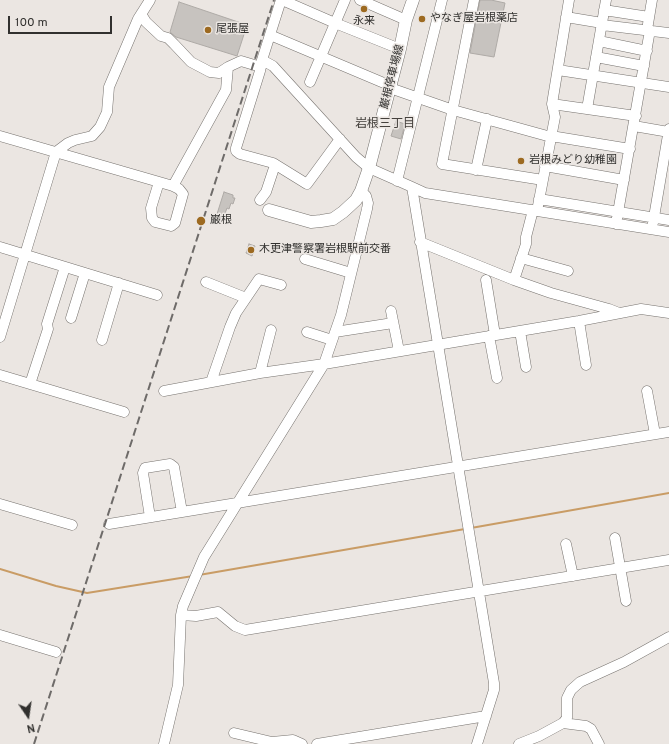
<!DOCTYPE html>
<html>
<head>
<meta charset="utf-8">
<style>
  body { margin:0 }
  #map { position:relative; width:669px; height:744px; overflow:hidden; background:#ebe6e2; font-family:Overpass,sans-serif }
  canvas { display:block }
  .north { position:absolute; left:8px; top:696px; width:40px; height:40px; -webkit-text-stroke:3px #ebe6e2; paint-order:stroke; rotate:167deg; font-size:11px; font-weight:700; line-height:16px; text-align:center; color:#31302e }
  .north::after { content:''; display:block; margin:auto; width:14px; height:18px; background:#31302e; clip-path:polygon(50% 0,100% 100%,50% 72%,0 100%) }
  .scale { position:absolute; left:8px; top:16px; width:104px; height:18px; box-sizing:border-box; border:2px solid #31302e; border-top:0; padding-left:5px; font-size:12px; line-height:14px; white-space:nowrap; color:#31302e; -webkit-text-stroke:3px #ebe6e2; paint-order:stroke }
</style>
</head>
<body>
<div id="map">
<canvas width="669" height="744"></canvas>
<div class="north">N</div>
<div class="scale">100 m</div>
</div>
<script>
const g = document.querySelector('canvas').getContext('2d');
g.lineJoin = 'round';
function poly(rows) {
  const path = new Path2D();
  for (const r of rows) {
    path.moveTo(r[0], r[1]);
    for (let i = 2; i < r.length; i += 2) path.lineTo(r[i], r[i + 1]);
  }
  return path;
}
function stroke(path, color, width, dash) {
  g.strokeStyle = color;
  g.lineWidth = width;
  g.lineCap = dash ? 'butt' : 'round';
  g.setLineDash(dash || []);
  g.stroke(path);
}
function paint(path, color) {
  g.fillStyle = color;
  g.fill(path, 'evenodd');
}
function write(font, color, halo, rows, align = 'center') {
  g.font = font + ' Overpass,"Noto Sans JP",sans-serif';
  g.lineWidth = 3;
  g.setLineDash([]);
  g.textBaseline = 'middle';
  g.strokeStyle = halo;
  g.fillStyle = color;
  for (const [text, x, y, turn = 0] of rows) {
    g.save();
    g.translate(x, y);
    g.rotate((+turn || 0) * Math.PI / 180);
    g.textAlign = isNaN(turn) ? turn : align;
    if (halo) g.strokeText(text, 0, 0);
    g.fillText(text, 0, 0);
    g.restore();
  }
}
stroke(poly([
  [471,528,669,493],
  [0,569,56,586,87,593,193,576],
  [199,575,465,529]
]), '#c99c65', 2);
const building = poly([
  [480,0,491,0,505,3,494,57,470,53,480,0],
  [179,2,247,25,237,56,176,37,170,32,179,2],
  [396,121,405,124,401,139,391,136,396,121],
  [224,192,233,195,233,198,235,198,233,204,231,203,229,209,227,208,224,216,217,214,224,192],
  [249,244,255,246,252,256,246,253,249,244]
]);
paint(building, '#c7c3bf');
stroke(building, '#aeaaa6', 1);
const minor = poly([
  [281,0,262,60,260,71,236,148,236,151,240,154,273,163,307,184,340,139],
  [282,0,335,23,400,49],
  [360,0,406,20],
  [474,0,442,164,543,180],
  [604,10,649,17],
  [141,14,146,22,161,36,168,38,174,44,191,62,210,72,219,73,228,67,226,90,173,186],
  [566,17,602,23],
  [648,24,652,0],
  [602,25,669,33],
  [270,35,391,86],
  [599,41,647,51],
  [596,57,644,66],
  [262,60,273,66,356,157,369,168,412,187,425,193,669,232],
  [228,67,241,61,261,67],
  [558,70,669,87],
  [310,82,345,0],
  [390,88,453,110,551,137],
  [552,104,636,116],
  [587,109,606,0],
  [634,126,669,132],
  [0,136,173,186,179,189,183,194,175,223,171,226,155,222,152,218,151,208,159,182],
  [551,136,630,149],
  [545,166,624,180],
  [476,170,487,119],
  [397,181,442,0],
  [412,187,494,683,494,690,477,744],
  [539,199,669,220],
  [260,200,266,192,275,165],
  [537,211,555,117,552,104,569,0],
  [653,223,669,129],
  [616,224,650,30],
  [420,242,514,280,551,293,609,309,619,313],
  [0,247,157,295],
  [521,258,568,271],
  [305,259,351,273],
  [486,280,495,335],
  [514,280,526,244,526,237,533,210],
  [206,282,246,298],
  [391,311,399,351],
  [71,318,85,273],
  [579,321,586,365],
  [520,331,526,367],
  [307,332,332,340],
  [335,332,393,323],
  [489,336,497,378],
  [0,337,56,152,68,143,75,140,92,136,100,127,107,112,109,87,138,19,150,0],
  [102,340,119,283],
  [260,373,271,330],
  [0,375,124,412],
  [211,382,230,327,236,313,259,279,281,285],
  [30,384,48,329,47,324,65,267],
  [164,391,260,373,324,364,579,321,641,309,669,313],
  [647,391,655,434],
  [0,504,72,525],
  [150,517,143,473,145,468,170,464,174,467,182,512],
  [109,524,669,432],
  [615,538,626,601],
  [566,544,573,576],
  [181,615,196,616,218,612,235,626,245,630,669,560],
  [0,635,56,652],
  [563,723,586,726,591,729,599,744],
  [234,733,272,742,293,740,302,744],
  [164,744,178,685,181,615,183,606,204,557,324,364,341,315,367,209,368,203,366,196,361,191],
  [317,744,486,716],
  [519,744,539,736,563,723,567,718,567,698,571,690,580,682,624,662,669,637]
]);
const major = poly([
  [269,210,311,222,321,221,333,219,343,212,356,200,361,191,369,168,400,49,406,20,413,0]
]);
stroke(minor, '#77736f', 11);
stroke(major, '#77736f', 13);
stroke(minor, '#fff', 10);
stroke(major, '#fff', 12);
stroke(poly([
  [34,744,274,0]
]), '#6e6b69', 2, [8, 4]);
for (const [x, y, r, color] of [
  [364,9,4,"#9d6a21"],
  [422,19,4,"#9d6a21"],
  [208,30,4,"#9d6a21"],
  [521,161,4,"#9d6a21"],
  [201,221,5,"#9d6a21"],
  [251,250,4,"#9d6a21"]
]) {
  const dot = new Path2D();
  dot.arc(x, y, r, 0, 2 * Math.PI);
  g.fillStyle = color;
  g.fill(dot);
  stroke(dot, '#ebe6e2', 1.5);
}
write('11px', '#31302e', '#ebe6e2', [
  ["やなぎ屋岩根薬店",430,19],
  ["永来",364,22,"center"],
  ["尾張屋",216,30],
  ["岩根みどり幼稚園",529,161],
  ["巌根",210,221],
  ["木更津警察署岩根駅前交番",259,250]
], 'left');
write('11px', '#31302e', '#ebe6e2', [
  ["巌根停車場線",393,77,-76]
]);
write('12px', '#44403c', '#ebe6e2', [
  ["岩根三丁目",385,125]
]);
</script>
</body>
</html>
